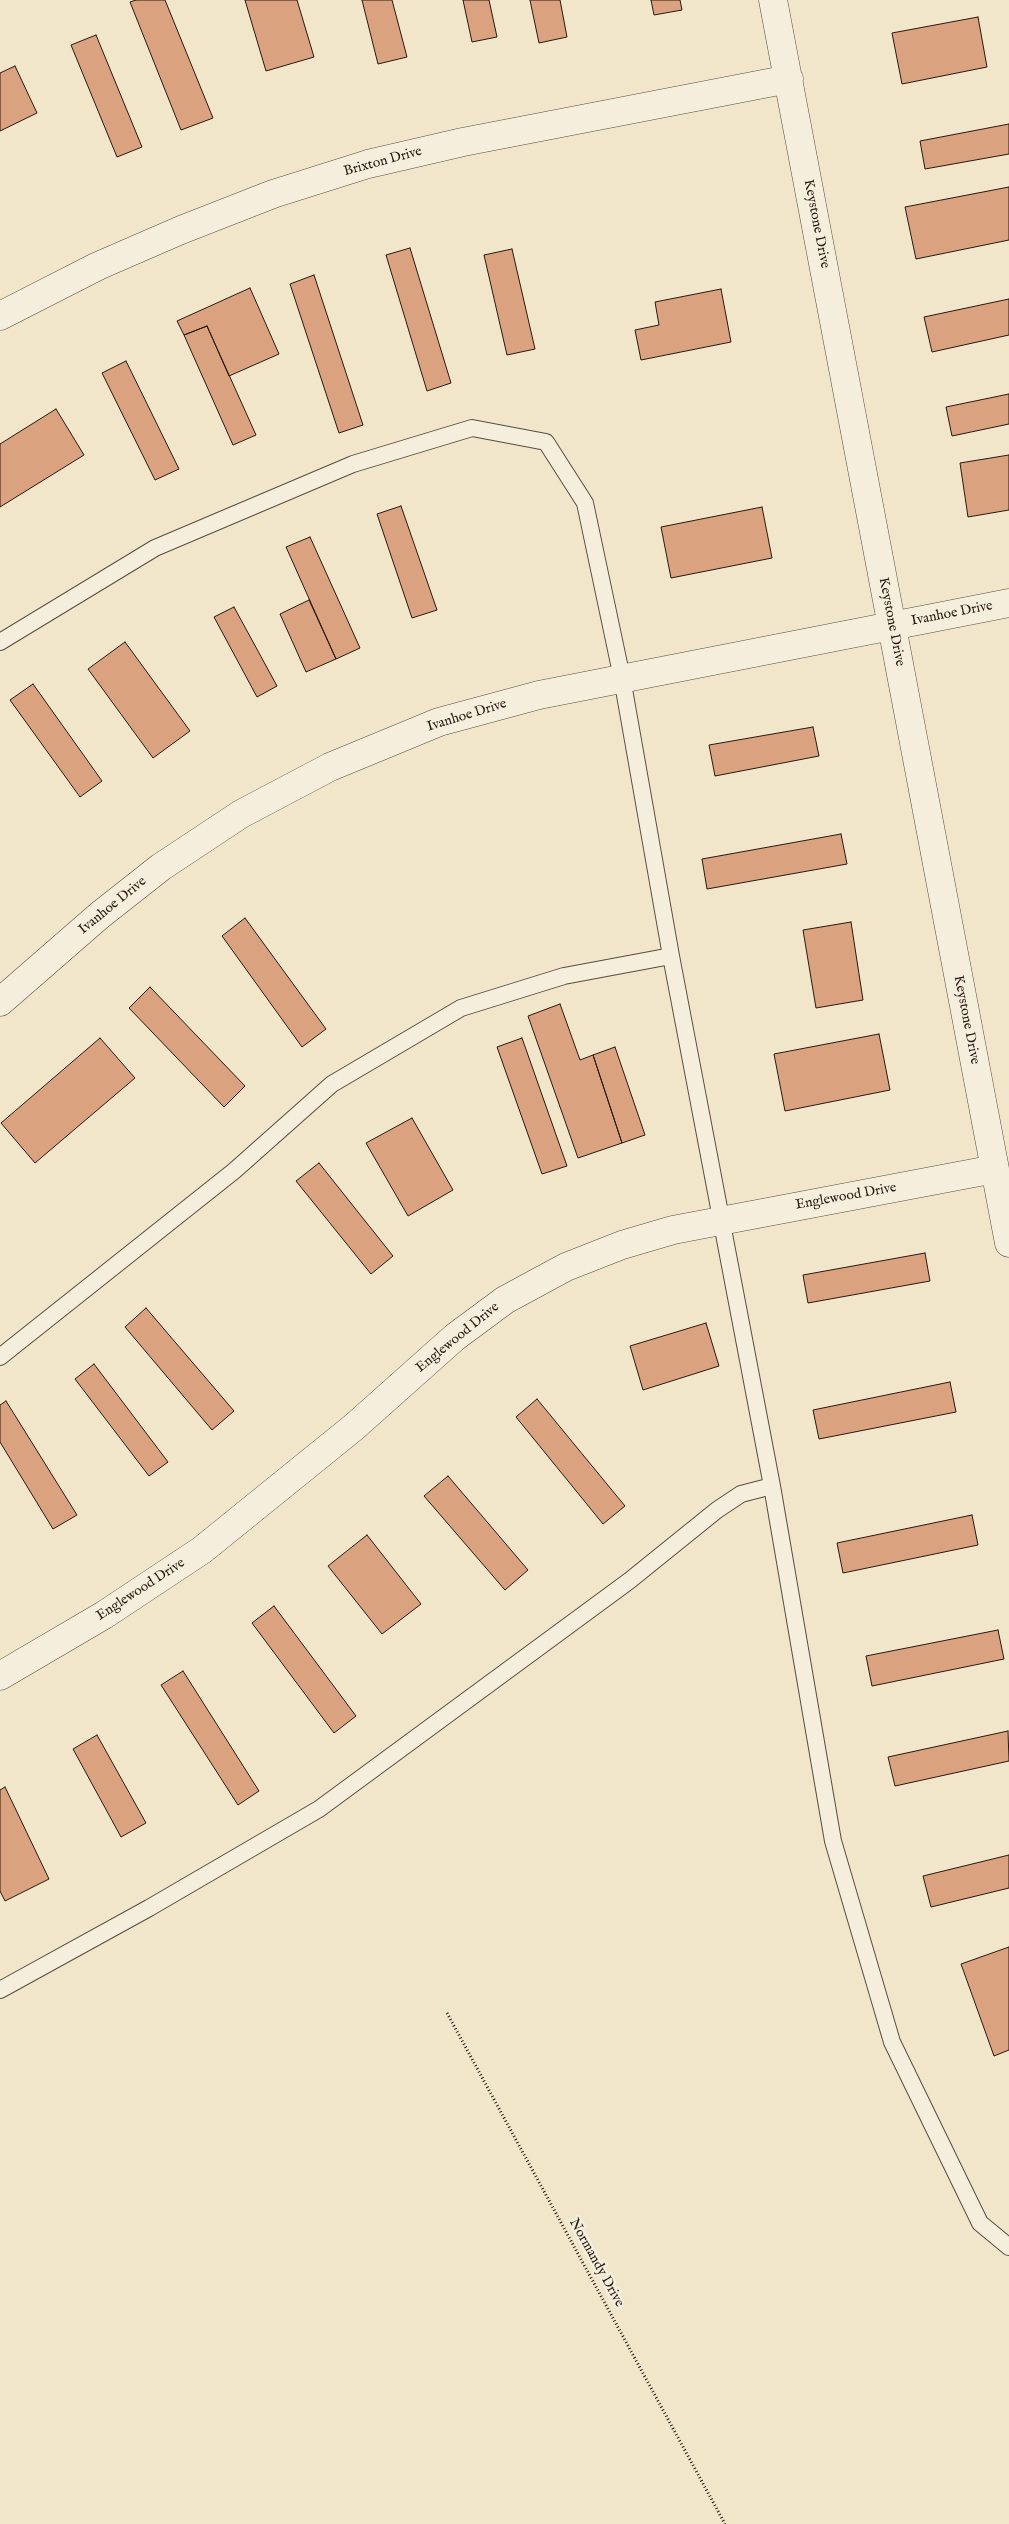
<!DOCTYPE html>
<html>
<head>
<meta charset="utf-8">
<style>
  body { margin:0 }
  canvas { display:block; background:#f1e5ca }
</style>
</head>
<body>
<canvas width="1009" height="2524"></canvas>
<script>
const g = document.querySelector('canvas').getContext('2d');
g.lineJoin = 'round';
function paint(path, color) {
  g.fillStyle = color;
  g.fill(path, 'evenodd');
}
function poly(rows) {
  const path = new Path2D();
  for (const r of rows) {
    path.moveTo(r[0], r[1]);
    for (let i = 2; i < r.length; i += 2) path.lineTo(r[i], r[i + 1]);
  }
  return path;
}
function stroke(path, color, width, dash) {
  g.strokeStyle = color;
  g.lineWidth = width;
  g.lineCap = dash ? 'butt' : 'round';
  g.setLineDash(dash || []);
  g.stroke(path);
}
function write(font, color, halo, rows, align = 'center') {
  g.font = font + ' "IM FELL English",serif';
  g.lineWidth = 5;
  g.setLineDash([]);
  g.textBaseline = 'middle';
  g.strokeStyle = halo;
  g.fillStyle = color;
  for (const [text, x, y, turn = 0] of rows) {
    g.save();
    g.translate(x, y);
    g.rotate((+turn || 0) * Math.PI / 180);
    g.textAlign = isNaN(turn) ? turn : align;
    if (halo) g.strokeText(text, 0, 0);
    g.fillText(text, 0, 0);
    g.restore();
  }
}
const building = poly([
  [136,0,165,0,213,118,181,130,130,2,136,0],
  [245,0,297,0,314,57,266,71,245,0],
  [362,0,392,0,407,57,378,64,362,0],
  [463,0,489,0,497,37,472,42,463,0],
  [530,0,560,0,567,37,539,43,530,0],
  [651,0,680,0,682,10,654,15,651,0],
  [978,17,987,67,902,84,892,33,978,17],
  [96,35,142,147,117,157,71,45,96,35],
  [15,66,37,113,0,131,0,73,15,66],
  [1009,124,1009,154,925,169,920,141,1009,124],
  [1009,187,1009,240,916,259,905,207,1009,187],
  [410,248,451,383,427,391,386,255,410,248],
  [512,249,535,349,507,355,484,255,512,249],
  [314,275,363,425,339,433,290,284,314,275],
  [250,288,279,354,229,376,207,326,184,335,177,321,250,288],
  [721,289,731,342,641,360,635,330,659,325,655,302,721,289],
  [1009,299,1009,335,932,352,924,317,1009,299],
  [207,326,256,435,233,445,184,335,207,326],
  [126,361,179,469,155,480,102,373,126,361],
  [1009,394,1009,424,952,436,946,407,1009,394],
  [56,409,84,455,0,507,0,444,56,409],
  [1009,455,1009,510,968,517,960,463,1009,455],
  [401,506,437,610,412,618,377,514,401,506],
  [762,507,772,558,671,578,661,527,762,507],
  [310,537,360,648,336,659,286,547,310,537],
  [309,600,336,659,306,672,280,614,309,600],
  [234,607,277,686,257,697,214,617,234,607],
  [125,642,190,731,153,758,88,669,125,642],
  [33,684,102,781,80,797,10,700,33,684],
  [813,727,819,756,715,776,709,745,813,727],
  [841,834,847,864,707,889,702,859,841,834],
  [245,918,326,1029,302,1047,222,936,245,918],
  [851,922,863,1000,816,1008,803,930,851,922],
  [150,987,245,1086,224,1107,129,1008,150,987],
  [560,1004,580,1060,593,1055,622,1143,578,1158,528,1016,560,1004],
  [879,1034,890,1090,785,1111,774,1054,879,1034],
  [100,1038,135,1078,35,1163,1,1123,100,1038],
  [522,1038,567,1166,542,1174,497,1047,522,1038],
  [615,1047,645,1135,622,1143,593,1055,615,1047],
  [412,1118,453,1190,408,1216,366,1143,412,1118],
  [319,1163,393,1256,371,1274,296,1181,319,1163],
  [925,1253,930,1281,808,1303,803,1275,925,1253],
  [146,1308,234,1411,212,1430,125,1327,146,1308],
  [706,1323,719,1366,643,1390,630,1346,706,1323],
  [94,1364,168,1462,149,1476,75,1379,94,1364],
  [950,1382,956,1412,819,1439,813,1410,950,1382],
  [537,1399,625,1506,603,1524,516,1417,537,1399],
  [6,1401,77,1515,53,1529,0,1442,0,1405,6,1401],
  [448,1476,528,1570,505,1590,424,1496,448,1476],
  [972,1515,978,1545,843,1573,837,1543,972,1515],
  [367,1535,421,1604,382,1634,328,1566,367,1535],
  [274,1606,356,1716,334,1733,252,1623,274,1606],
  [998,1630,1004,1659,872,1686,866,1656,998,1630],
  [183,1671,259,1791,238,1805,161,1685,183,1671],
  [1008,1731,1009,1761,895,1786,888,1757,1008,1731],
  [97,1735,146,1823,121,1837,73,1749,97,1735],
  [5,1787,49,1879,5,1901,0,1891,0,1790,5,1787],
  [1009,1855,1009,1888,931,1907,923,1876,1009,1855],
  [1009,1947,1009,2050,994,2056,961,1964,1009,1947]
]);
paint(building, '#dba280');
stroke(building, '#271911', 1);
const lane = poly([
  [0,642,155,548,353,464,472,428,546,442,585,503,622,678,671,956,772,1486,833,1841,892,2042,980,2223,1009,2247],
  [0,1357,234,1171,332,1084,461,1008,564,976,671,956],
  [0,1990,149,1908,319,1809,629,1581,717,1510,741,1494,772,1486]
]);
const street = poly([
  [773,0,1009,1243],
  [0,316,98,266,181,230,273,194,368,164,463,142,789,79],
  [0,1002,100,915,161,867,241,814,330,767,439,722,539,695,1009,603],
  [0,1676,104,1615,202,1550,354,1427,455,1337,505,1300,566,1267,622,1245,673,1230,995,1169]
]);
stroke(lane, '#5a4c3f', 18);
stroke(street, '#5a4c3f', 29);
stroke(poly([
  [447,2013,725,2524]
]), '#271911', 3, [1, 2.5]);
stroke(lane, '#f6eedd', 16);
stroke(street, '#f6eedd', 28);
write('14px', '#271911', '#f6eedd', [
  ["Brixton Drive",383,162,-15],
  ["Keystone Drive",816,224,79],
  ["Ivanhoe Drive",952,614,-11],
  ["Keystone Drive",891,622,79],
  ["Ivanhoe Drive",467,716,-17],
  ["Ivanhoe Drive",113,906,-39],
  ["Keystone Drive",966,1020,79],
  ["Englewood Drive",846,1197,-10],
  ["Englewood Drive",458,1338,-39],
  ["Englewood Drive",141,1590,-33],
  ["Normandy Drive",596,2263,61]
]);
</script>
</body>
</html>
